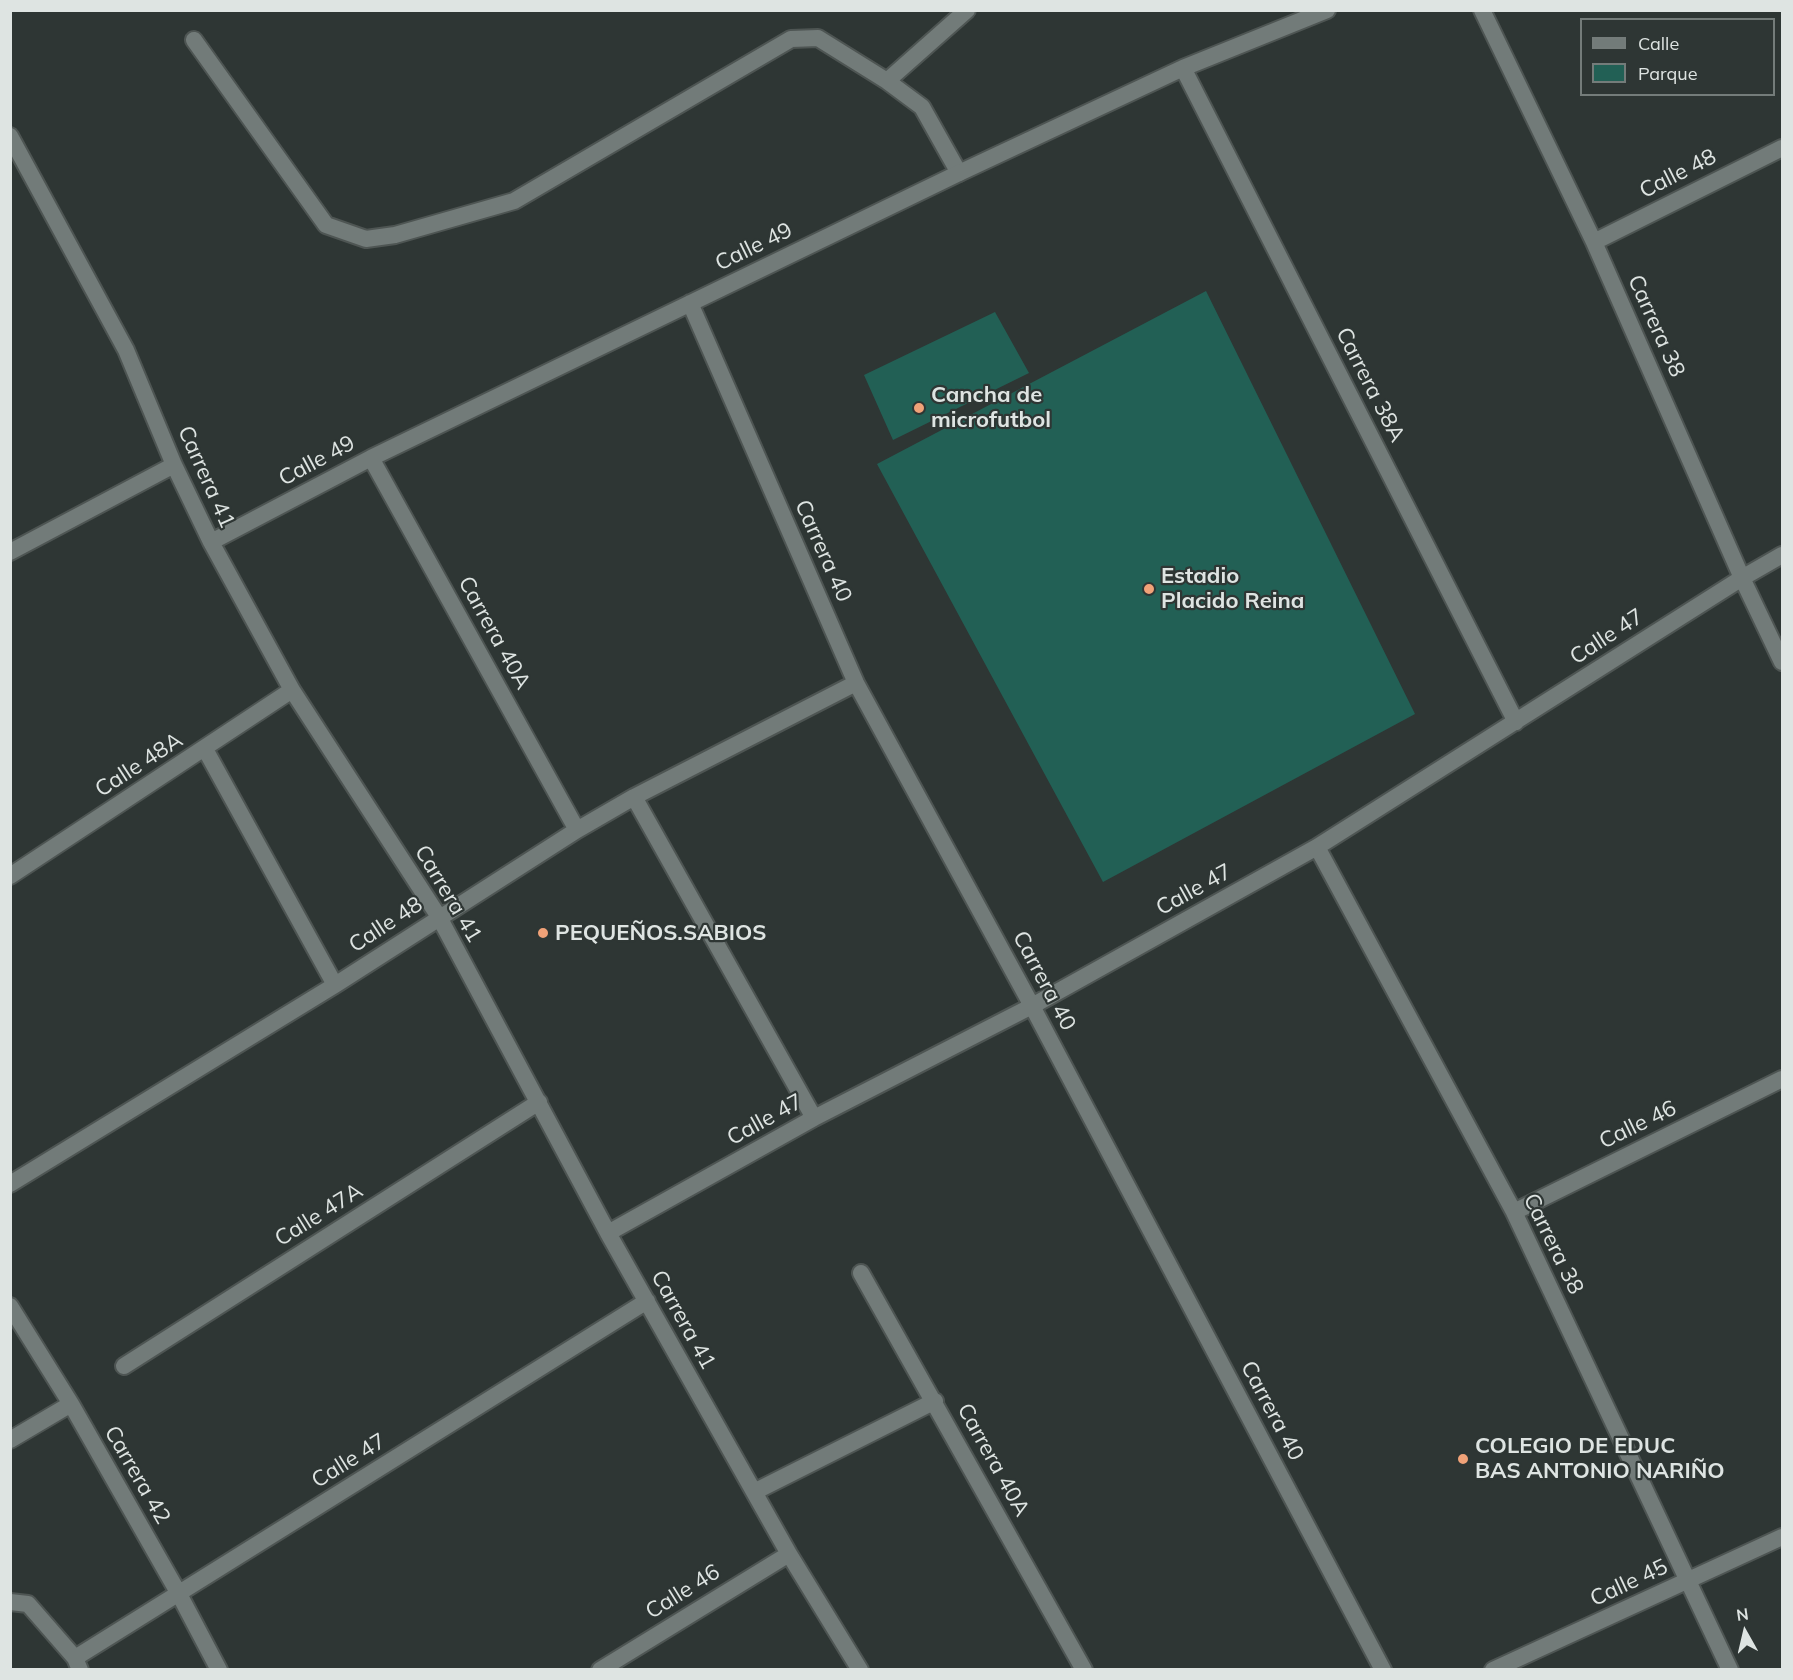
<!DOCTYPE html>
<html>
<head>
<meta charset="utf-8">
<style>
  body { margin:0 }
  #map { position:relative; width:1793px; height:1680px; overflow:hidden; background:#2e3634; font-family:Mulish,sans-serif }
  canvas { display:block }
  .frame { position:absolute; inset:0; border:12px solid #dee4e2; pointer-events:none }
  .legend { position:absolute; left:1580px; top:18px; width:195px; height:78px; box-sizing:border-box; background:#2e3634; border:2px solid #747c7a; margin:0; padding:8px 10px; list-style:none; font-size:18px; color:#dee4e2 }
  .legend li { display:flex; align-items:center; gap:12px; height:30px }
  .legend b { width:30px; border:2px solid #747c7a }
  .north { position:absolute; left:1715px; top:1602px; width:60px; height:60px; -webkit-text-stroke:4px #2e3634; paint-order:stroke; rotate:352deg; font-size:16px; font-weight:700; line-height:24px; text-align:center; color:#dee4e2 }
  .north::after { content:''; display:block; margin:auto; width:21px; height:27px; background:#dee4e2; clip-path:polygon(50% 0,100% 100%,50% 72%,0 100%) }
</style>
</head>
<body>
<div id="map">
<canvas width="1793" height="1680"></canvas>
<div class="frame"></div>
<ul class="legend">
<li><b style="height:8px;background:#727b79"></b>Calle</li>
<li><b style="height:16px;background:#226055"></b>Parque</li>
</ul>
<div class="north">N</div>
</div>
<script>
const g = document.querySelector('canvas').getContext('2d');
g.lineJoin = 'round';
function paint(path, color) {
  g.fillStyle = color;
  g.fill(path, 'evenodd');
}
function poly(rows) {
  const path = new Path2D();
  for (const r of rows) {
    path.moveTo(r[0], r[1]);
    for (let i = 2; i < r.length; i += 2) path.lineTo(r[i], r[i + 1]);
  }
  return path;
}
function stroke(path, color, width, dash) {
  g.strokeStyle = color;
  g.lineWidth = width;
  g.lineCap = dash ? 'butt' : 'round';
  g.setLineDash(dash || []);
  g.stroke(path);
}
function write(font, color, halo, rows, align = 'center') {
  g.font = font + ' Mulish,sans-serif';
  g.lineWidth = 4.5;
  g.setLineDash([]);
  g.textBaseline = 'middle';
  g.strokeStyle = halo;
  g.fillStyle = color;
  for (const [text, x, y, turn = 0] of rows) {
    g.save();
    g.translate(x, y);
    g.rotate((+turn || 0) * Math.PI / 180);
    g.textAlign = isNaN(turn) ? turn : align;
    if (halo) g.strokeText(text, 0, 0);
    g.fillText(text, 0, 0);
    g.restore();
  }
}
paint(poly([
  [1206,291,1415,714,1103,882,877,464],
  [995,312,1029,373,893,440,864,375]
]), '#226055');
const service = poly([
  [194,40,326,225,366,239,395,235,514,201,791,39,818,38,887,81,922,107,959,173],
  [887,81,967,10]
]);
const minor = poly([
  [1482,10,1594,242,1742,578,1782,662],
  [1183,68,1516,722],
  [10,136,126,350,174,465,211,542,292,690,439,917,608,1233,789,1554,860,1670],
  [1594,242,1782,148],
  [690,303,856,683,1032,1006,1383,1670],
  [371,458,577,830],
  [211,542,371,458,959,173,1183,68,1327,10],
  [10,552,174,465],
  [205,749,335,985],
  [634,797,814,1118],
  [1317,847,1514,1212,1730,1670],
  [10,876,292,690],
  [10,1184,335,985,577,830,634,797,856,683],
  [1514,1212,1782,1079],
  [608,1233,814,1118,1032,1006,1317,847,1742,578,1782,555],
  [861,1273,1084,1670],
  [10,1306,71,1404,179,1594,219,1670],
  [124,1366,539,1102],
  [10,1440,71,1404],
  [754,1492,935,1401],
  [10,1602,28,1604,75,1658,80,1670],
  [75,1658,647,1301],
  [600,1670,789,1554],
  [1493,1670,1782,1537]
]);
stroke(service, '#4e5553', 20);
stroke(minor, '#4e5553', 20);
stroke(service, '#727b79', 16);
stroke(minor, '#727b79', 16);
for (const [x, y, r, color] of [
  [919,408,6,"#f0a278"],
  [1149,589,6,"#f0a278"],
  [543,933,6,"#f0a278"],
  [1463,1459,6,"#f0a278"]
]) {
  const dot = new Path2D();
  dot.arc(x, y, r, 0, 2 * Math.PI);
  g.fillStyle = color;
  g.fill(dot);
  stroke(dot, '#2e3634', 2);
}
write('22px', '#dee4e2', '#2e3634', [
  ["Calle 48",1678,174,-27],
  ["Calle 49",754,247,-26],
  ["Carrera 38",1656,326,66],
  ["Carrera 38A",1370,385,63],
  ["Calle 49",317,461,-28],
  ["Carrera 41",206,477,66],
  ["Carrera 40",823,551,66],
  ["Carrera 40A",494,633,61],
  ["Calle 47",1607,637,-33],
  ["Calle 48A",139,765,-33],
  ["Calle 47",1194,890,-29],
  ["Carrera 41",448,894,59],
  ["Calle 48",386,925,-33],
  ["Carrera 40",1044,981,62],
  ["Calle 47",765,1120,-29],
  ["Calle 46",1638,1125,-26],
  ["Calle 47A",319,1215,-32],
  ["Carrera 38",1553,1244,64],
  ["Carrera 41",683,1320,61],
  ["Carrera 40",1272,1411,62],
  ["Carrera 40A",993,1460,61],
  ["Calle 47",349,1461,-32],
  ["Carrera 42",137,1475,60],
  ["Calle 45",1629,1583,-25],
  ["Calle 46",683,1592,-32]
]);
write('bold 22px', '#dee4e2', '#2e3634', [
  ["Cancha de",931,395],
  ["microfutbol",931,420],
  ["Estadio",1161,576],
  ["Placido Reina",1161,601],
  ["PEQUEÑOS.SABIOS",555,933],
  ["COLEGIO DE EDUC",1475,1446],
  ["BAS ANTONIO NARIÑO",1475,1471]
], 'left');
</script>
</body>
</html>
